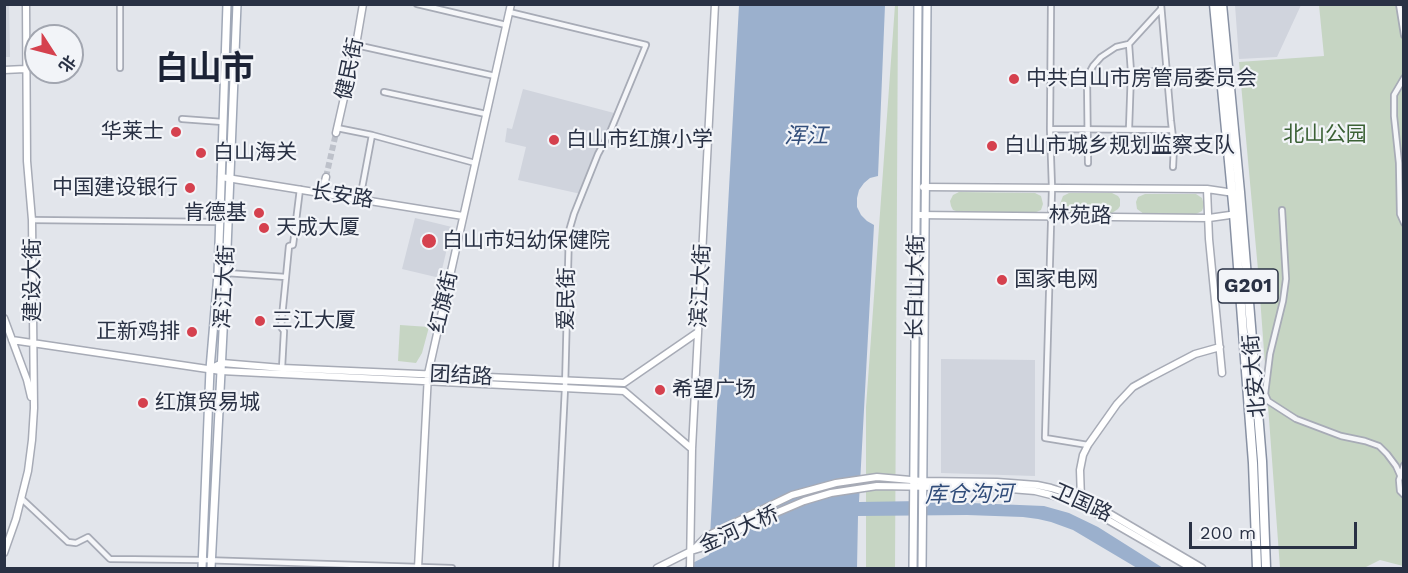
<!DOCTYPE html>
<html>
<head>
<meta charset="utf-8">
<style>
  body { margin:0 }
  #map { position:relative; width:1408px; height:573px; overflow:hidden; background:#e2e5eb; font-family:"Work Sans","Noto Sans SC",sans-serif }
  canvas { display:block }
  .frame { position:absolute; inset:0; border:6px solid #293144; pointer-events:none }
  .north { position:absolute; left:24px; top:24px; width:60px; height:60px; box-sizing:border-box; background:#f2f4f8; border:2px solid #a2a6b0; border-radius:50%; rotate:126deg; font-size:16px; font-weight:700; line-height:24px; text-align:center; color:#293144 }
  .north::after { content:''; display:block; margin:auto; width:21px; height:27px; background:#d5414e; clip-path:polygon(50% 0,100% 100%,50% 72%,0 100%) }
  .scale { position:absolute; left:1189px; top:522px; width:168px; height:27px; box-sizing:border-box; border:3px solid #293144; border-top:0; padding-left:8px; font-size:18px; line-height:21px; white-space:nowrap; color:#293144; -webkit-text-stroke:4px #f2f4f8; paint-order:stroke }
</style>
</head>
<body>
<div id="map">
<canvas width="1408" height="573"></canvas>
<div class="frame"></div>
<div class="north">北</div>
<div class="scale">200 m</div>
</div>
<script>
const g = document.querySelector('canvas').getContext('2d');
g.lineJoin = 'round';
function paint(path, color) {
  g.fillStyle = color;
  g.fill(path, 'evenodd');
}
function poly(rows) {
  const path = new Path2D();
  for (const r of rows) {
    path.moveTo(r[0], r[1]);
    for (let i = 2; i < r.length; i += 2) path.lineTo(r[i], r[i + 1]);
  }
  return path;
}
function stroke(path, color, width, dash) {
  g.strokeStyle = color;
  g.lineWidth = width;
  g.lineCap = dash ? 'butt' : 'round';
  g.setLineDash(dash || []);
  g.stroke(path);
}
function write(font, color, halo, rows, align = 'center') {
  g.font = font + ' "Work Sans","Noto Sans SC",sans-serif';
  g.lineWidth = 4.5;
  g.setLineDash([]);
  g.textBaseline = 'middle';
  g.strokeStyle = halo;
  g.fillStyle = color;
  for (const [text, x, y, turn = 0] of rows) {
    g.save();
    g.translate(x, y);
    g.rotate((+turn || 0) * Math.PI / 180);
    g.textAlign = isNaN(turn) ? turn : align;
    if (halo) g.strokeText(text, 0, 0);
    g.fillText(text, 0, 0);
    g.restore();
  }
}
paint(poly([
  [4,5,9,5,10,57,5,57],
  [1235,5,1301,5,1277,57,1239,59],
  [523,89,614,113,581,194,518,180,526,147,505,142,507,128,512,129],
  [415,218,452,227,440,278,402,269],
  [941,359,1035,360,1035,476,941,473]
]), '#d0d4dd');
paint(poly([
  [895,5,898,5,895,568,866,568,866,407],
  [1319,5,1403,5,1403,566,1380,560,1364,568,1280,568,1258,270,1239,62,1324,56],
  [959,192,1035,193,1041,196,1043,204,1041,210,1034,213,959,212,953,210,951,206,950,201,953,195],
  [1069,193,1112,193,1118,196,1120,199,1120,206,1118,209,1112,213,1069,213,1063,211,1060,204,1063,196],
  [1145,194,1196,194,1202,198,1204,205,1202,211,1196,214,1144,214,1137,209,1136,202,1138,197],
  [400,325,429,327,422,353,416,363,398,361]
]), '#c6d5c3');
paint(poly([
  [739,5,885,5,878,176,870,178,864,183,859,190,857,198,857,207,861,215,867,221,874,225,859,502,922,501,1044,506,1069,513,1098,527,1163,568,1137,568,1073,530,1051,522,1038,519,1023,517,967,515,858,516,857,568,682,568,709,555]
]), '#9bb0cd');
stroke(poly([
  [326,177,336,133]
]), '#bdc1ca', 6, [6, 3]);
const street = poly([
  [417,4,506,25],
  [1051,4,1050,129,1052,188,1045,438,1088,445],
  [1161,4,1171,121,1174,146,1173,167],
  [1399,4,1404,35],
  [509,12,646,45,610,132,598,154,574,214,569,231,565,388,556,568],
  [1129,44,1131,72,1129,129],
  [356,45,495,76],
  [120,68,120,4],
  [1131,72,1167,71],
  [1051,78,1087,77],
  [1404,78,1394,95,1394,116,1399,163,1400,214,1404,223],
  [384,92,486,114],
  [182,119,223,122],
  [337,128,372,135,475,163],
  [1050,129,1172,130],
  [1088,163,1087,77,1093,66,1101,57,1116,47,1129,44,1161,9],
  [360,199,372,135],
  [1282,210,1286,279,1283,301,1270,354,1265,394,1268,401,1296,419,1341,436,1365,441,1379,446,1387,454,1396,466,1400,475],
  [32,220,219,222],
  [226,273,286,277,281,327,284,331,282,368],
  [286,277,289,246,293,245,300,189],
  [1404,465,1399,480,1400,491,1404,495],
  [22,499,68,542,76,543,88,537,110,559,202,560,452,568]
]);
const secondary = poly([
  [4,70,25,69],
  [336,133,356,45,363,4],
  [221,177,463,216],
  [923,187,1207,189,1234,193],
  [1207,189,1209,239,1222,373],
  [322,193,326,177],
  [917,215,1209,218,1237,214],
  [4,318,27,380,31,397],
  [12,340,221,371,624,391,692,449],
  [210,369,222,363,282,368,624,383,698,332],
  [1081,499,1080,470,1083,455,1088,445,1117,404,1133,387,1151,377,1195,354,1220,347],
  [694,549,707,536,792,495,836,483,877,477,922,481,997,482,1037,485,1051,488,1080,497,1095,505,1202,568],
  [4,553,16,519,28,471,32,440,34,408,32,220,27,161,26,4],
  [418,568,428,374,511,4],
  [657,568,691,551,704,547,764,518,804,501,831,493,877,486,998,488,1035,491,1051,495,1082,505,1191,568],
  [690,568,692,449,715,4]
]);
const primary = poly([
  [202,568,210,369,218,274,227,4],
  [211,568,226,273,237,4],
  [913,568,918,4],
  [922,568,927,4]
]);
const highway = poly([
  [1214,4,1234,214,1253,463,1257,568],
  [1222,4,1240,192,1262,461,1266,568]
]);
stroke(street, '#a7abb6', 8);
stroke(secondary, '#a7abb6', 9);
stroke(primary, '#a0a8b7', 10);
stroke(highway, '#8891a3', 11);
stroke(street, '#f5f6f9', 4.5);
stroke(secondary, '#fff', 6);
stroke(primary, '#fff', 7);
stroke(highway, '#fff', 8);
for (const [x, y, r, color] of [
  [1014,79,6,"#d5414e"],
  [176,132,6,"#d5414e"],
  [554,140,6,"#d5414e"],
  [992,146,6,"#d5414e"],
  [201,153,6,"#d5414e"],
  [190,188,6,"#d5414e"],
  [259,213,6,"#d5414e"],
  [264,228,6,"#d5414e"],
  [429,241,8,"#d5414e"],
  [1002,280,6,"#d5414e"],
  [260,321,6,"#d5414e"],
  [192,332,6,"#d5414e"],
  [660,390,6,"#d5414e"],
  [143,403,6,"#d5414e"]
]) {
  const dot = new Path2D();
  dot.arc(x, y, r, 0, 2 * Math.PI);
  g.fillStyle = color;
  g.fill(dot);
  stroke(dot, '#f2f4f8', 2);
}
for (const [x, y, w] of [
  [1248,286,60]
]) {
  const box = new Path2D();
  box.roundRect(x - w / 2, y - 17, w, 34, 4.5);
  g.fillStyle = '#f2f4f8';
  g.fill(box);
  stroke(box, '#293144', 1.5);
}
write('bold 20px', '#293144', null, [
  ["G201",1248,286]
]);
write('21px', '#293144', '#f2f4f8', [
  ["健民街",350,69,-78],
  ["长安路",342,196,9],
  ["林苑路",1080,216,1],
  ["建设大街",33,280,-90],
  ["滨江大街",701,286,-87],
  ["浑江大街",225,287,-87],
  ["长白山大街",916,287,-89],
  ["爱民街",567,299,-89],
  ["红旗街",444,302,-77],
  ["团结路",461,376,3],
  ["北安大街",1255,376,-95],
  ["卫国路",1082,503,24],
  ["金河大桥",739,530,-24]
]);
write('21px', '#293144', '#f2f4f8', [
  ["中共白山市房管局委员会",1026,79],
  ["华莱士",164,132,"right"],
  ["白山市红旗小学",566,140],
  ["白山市城乡规划监察支队",1004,146],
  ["白山海关",213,153],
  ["中国建设银行",178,188,"right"],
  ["肯德基",247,213,"right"],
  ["天成大厦",276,228],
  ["白山市妇幼保健院",442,241],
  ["国家电网",1014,280],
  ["三江大厦",272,321],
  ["正新鸡排",180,332,"right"],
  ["希望广场",672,390],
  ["红旗贸易城",155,403]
], 'left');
write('21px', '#3b6135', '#f2f4f8', [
  ["北山公园",1325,135]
]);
write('italic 22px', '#314d7a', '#f2f4f8', [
  ["浑江",806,137],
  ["库仓沟河",969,495,-1]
]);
write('bold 33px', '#1b2235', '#f2f4f8', [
  ["白山市",205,69]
]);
</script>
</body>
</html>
